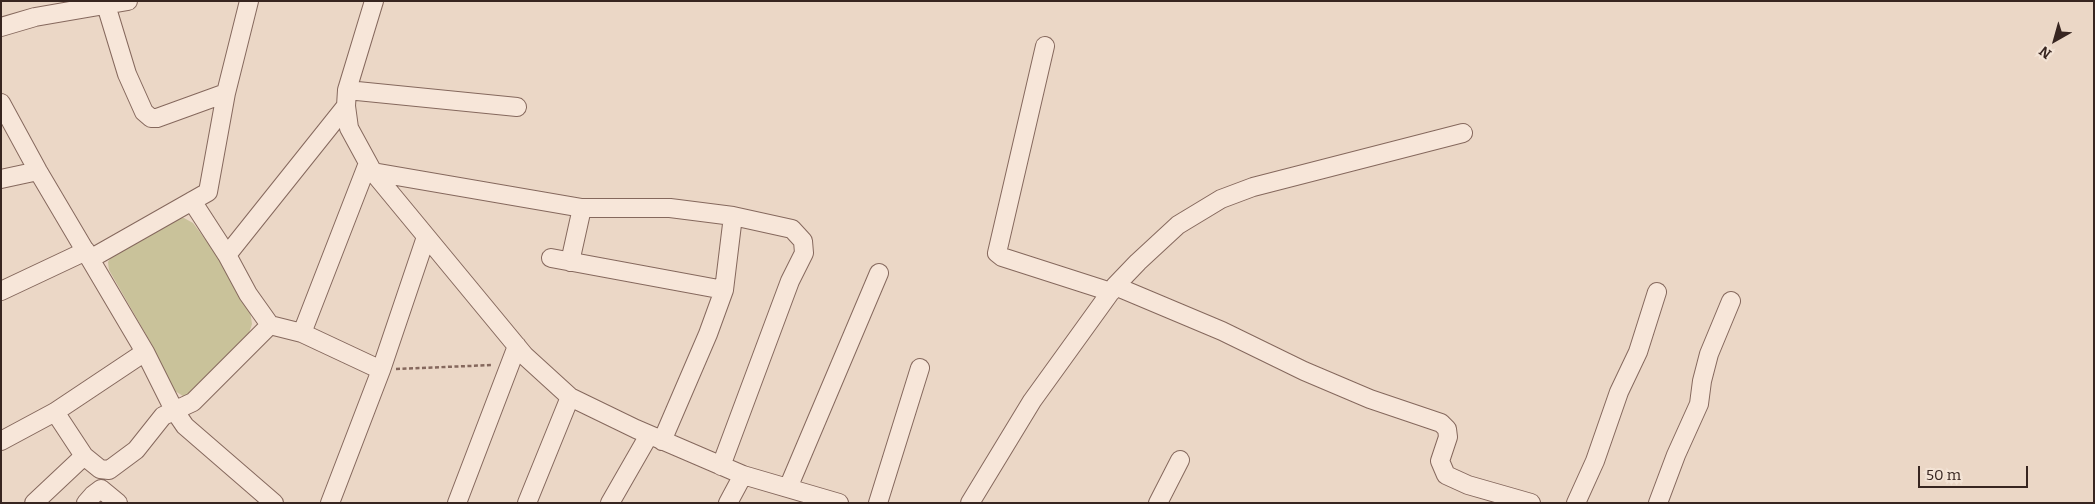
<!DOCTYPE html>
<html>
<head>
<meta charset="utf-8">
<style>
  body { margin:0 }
  #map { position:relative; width:2095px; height:504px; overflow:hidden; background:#ebd7c6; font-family:Bitter,serif }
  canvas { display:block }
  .frame { position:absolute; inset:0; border:2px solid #372520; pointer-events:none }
  .north { position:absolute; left:2030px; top:15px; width:50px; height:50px; -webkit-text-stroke:4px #f3e3d5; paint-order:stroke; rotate:218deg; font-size:14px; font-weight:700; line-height:20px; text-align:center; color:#372520 }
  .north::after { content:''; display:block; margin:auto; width:18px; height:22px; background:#372520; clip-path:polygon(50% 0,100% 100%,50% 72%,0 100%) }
  .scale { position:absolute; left:1918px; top:466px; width:110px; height:22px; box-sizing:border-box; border:2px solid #372520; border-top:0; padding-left:6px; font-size:15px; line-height:18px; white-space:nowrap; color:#372520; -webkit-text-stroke:4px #f3e3d5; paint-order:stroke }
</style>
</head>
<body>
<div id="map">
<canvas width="2095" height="504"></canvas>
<div class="frame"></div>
<div class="north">N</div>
<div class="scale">50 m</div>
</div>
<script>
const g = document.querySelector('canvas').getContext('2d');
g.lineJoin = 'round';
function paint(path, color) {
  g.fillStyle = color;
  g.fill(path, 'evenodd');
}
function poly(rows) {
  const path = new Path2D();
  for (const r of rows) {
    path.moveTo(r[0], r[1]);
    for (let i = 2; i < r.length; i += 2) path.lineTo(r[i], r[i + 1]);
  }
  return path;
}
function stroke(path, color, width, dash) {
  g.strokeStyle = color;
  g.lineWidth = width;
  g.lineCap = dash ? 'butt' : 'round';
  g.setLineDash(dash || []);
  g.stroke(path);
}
paint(poly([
  [178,218,184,218,193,223,220,259,250,311,252,324,248,336,189,396,183,396,175,391,152,345,109,270,108,262,111,257]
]), '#c9c29a');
const street = poly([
  [374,1,347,90,346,106,349,128,373,172,525,356,570,397,636,429,743,475,839,503],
  [106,5,127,74,144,112,151,118,157,118,226,93],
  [1,27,35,17,128,1],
  [1045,46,997,253,1002,257,1111,292],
  [347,90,517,107],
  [1,103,38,171,145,352,174,410,185,426,274,503],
  [373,172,582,208,670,208,733,216,792,229,803,241,804,253,790,281,721,466],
  [1,179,38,171],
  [192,201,227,255,248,294,270,325],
  [227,255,346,106],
  [551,258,724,290],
  [90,259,208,192,226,93,249,1],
  [570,262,582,208],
  [1115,286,1222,331,1304,371,1370,399,1441,423,1447,429,1448,437,1440,461,1446,475,1468,485,1531,503],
  [1,291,86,251],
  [302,333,368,163],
  [55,412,84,456,100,469,109,470,136,450,163,416,193,402,270,325,302,333,381,370],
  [1,441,55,412,145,352],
  [662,441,708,334,724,290,733,216],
  [788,488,879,273],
  [34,503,84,456],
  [86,503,93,495,101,489,118,503],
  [330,503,381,370,426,237],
  [457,503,517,346],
  [527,503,570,397],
  [610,503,649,435],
  [728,503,743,475],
  [878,503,920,368],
  [970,503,1032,401,1115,286,1138,262,1178,225,1221,199,1253,187,1463,133],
  [1158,503,1180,460],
  [1576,503,1595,461,1619,392,1638,352,1657,292],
  [1658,503,1676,455,1699,404,1702,381,1709,354,1731,301]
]);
stroke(street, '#85685d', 20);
stroke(poly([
  [396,369,493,365]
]), '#85685d', 2.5, [4, 2.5]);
stroke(street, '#f7e6d9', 18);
</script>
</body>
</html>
